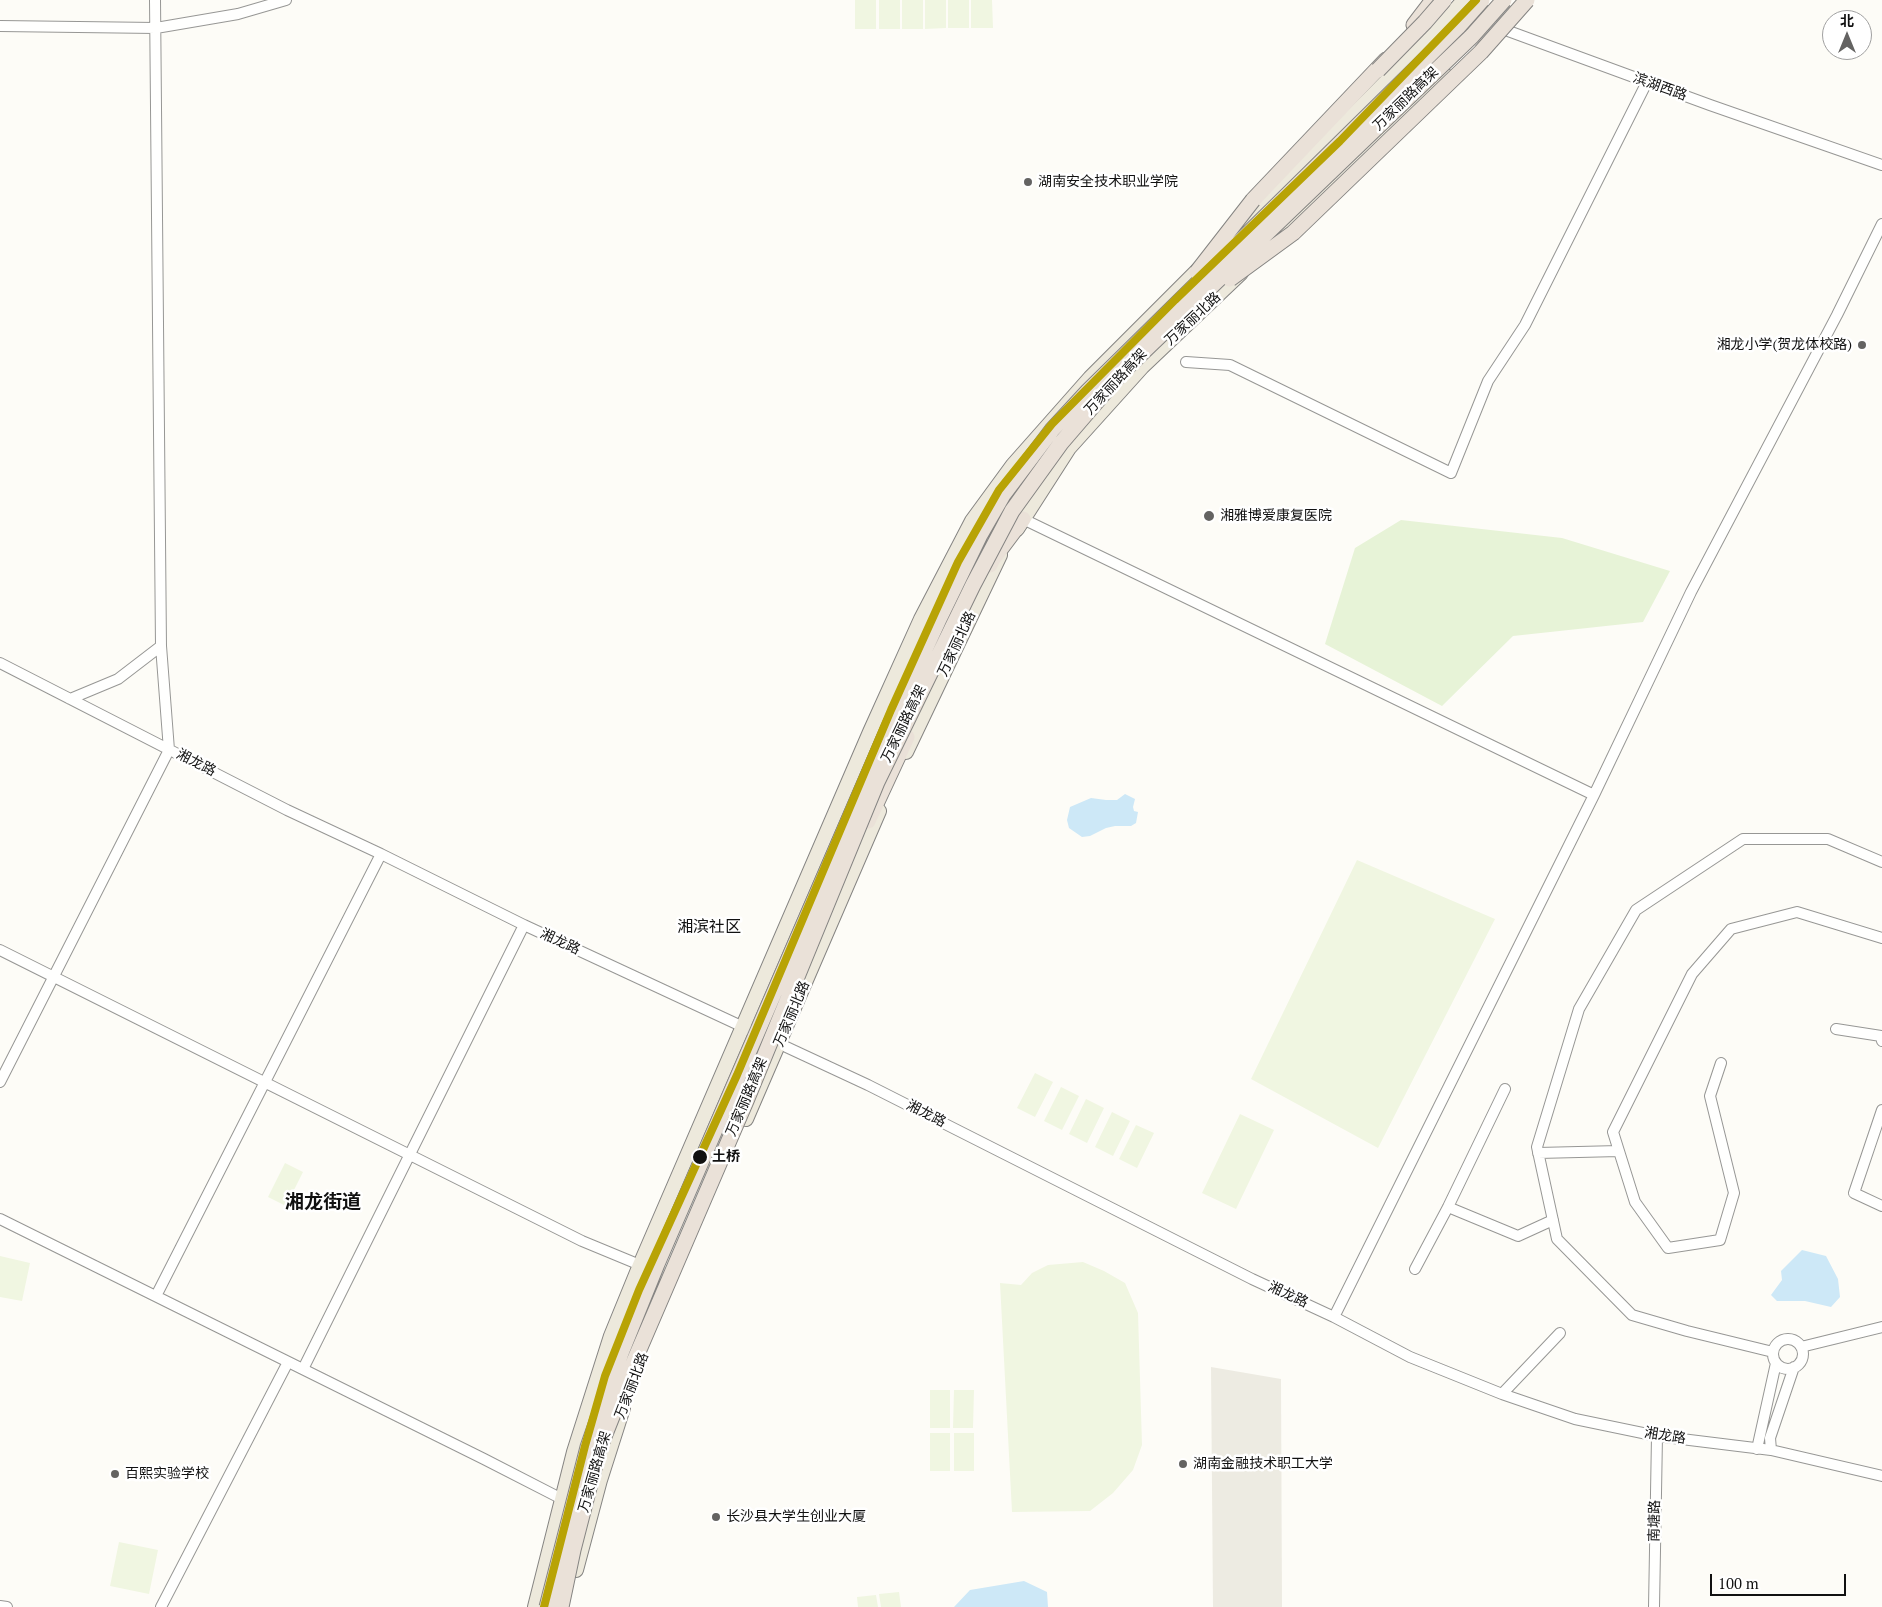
<!DOCTYPE html>
<html>
<head>
<meta charset="utf-8">
<style>
  body { margin:0 }
  #map { position:relative; width:1882px; height:1607px; overflow:hidden; background:#fdfcf7; font-family:"PT Serif","Noto Sans SC",serif }
  canvas { display:block }
  .north { position:absolute; left:1822px; top:10px; width:50px; height:50px; box-sizing:border-box; background:#fff; border:1px solid #a0a0a0; border-radius:50%; rotate:0deg; font-size:14px; font-weight:700; line-height:20px; text-align:center; color:#111 }
  .north::after { content:''; display:block; margin:auto; width:18px; height:22px; background:#646362; clip-path:polygon(50% 0,100% 100%,50% 72%,0 100%) }
  .scale { position:absolute; left:1710px; top:1574px; width:136px; height:22px; box-sizing:border-box; border:2px solid #111; border-top:0; padding-left:6px; font-size:15px; line-height:18px; white-space:nowrap; color:#111; -webkit-text-stroke:4px #fff; paint-order:stroke }
</style>
</head>
<body>
<div id="map">
<canvas width="1882" height="1607"></canvas>
<div class="north">北</div>
<div class="scale">100 m</div>
</div>
<script>
const g = document.querySelector('canvas').getContext('2d');
g.lineJoin = 'round';
function paint(path, color) {
  g.fillStyle = color;
  g.fill(path, 'evenodd');
}
function poly(rows) {
  const path = new Path2D();
  for (const r of rows) {
    if (r.length === 3) {
      path.moveTo(r[0] + r[2], r[1]);
      path.arc(r[0], r[1], r[2], 0, 2 * Math.PI);
      continue;
    }
    path.moveTo(r[0], r[1]);
    for (let i = 2; i < r.length; i += 2) path.lineTo(r[i], r[i + 1]);
  }
  return path;
}
function stroke(path, color, width, dash) {
  g.strokeStyle = color;
  g.lineWidth = width;
  g.lineCap = dash ? 'butt' : 'round';
  g.setLineDash(dash || []);
  g.stroke(path);
}
function write(font, color, halo, rows, align = 'center') {
  g.font = font + ' "PT Serif","Noto Sans SC",serif';
  g.lineWidth = 5;
  g.setLineDash([]);
  g.textBaseline = 'middle';
  g.strokeStyle = halo;
  g.fillStyle = color;
  for (const [text, x, y, turn = 0] of rows) {
    g.save();
    g.translate(x, y);
    g.rotate((+turn || 0) * Math.PI / 180);
    g.textAlign = isNaN(turn) ? turn : align;
    if (halo) g.strokeText(text, 0, 0);
    g.fillText(text, 0, 0);
    g.restore();
  }
}
paint(poly([
  [1401,520,1562,538,1670,571,1643,622,1513,636,1442,706,1325,644,1355,548]
]), '#e7f3d7');
paint(poly([
  [855,0,876,0,876,29,855,29],
  [879,0,900,0,900,29,879,29],
  [902,0,923,0,923,29,902,29],
  [925,0,946,0,946,28,925,29],
  [948,0,969,0,969,28,948,28],
  [971,0,992,0,993,28,971,28],
  [1357,860,1495,919,1378,1148,1251,1079],
  [1035,1073,1053,1082,1035,1117,1017,1108],
  [1061,1087,1079,1096,1062,1130,1044,1121],
  [1086,1099,1104,1108,1087,1143,1069,1134],
  [1112,1112,1130,1121,1113,1156,1095,1147],
  [1240,1114,1274,1130,1236,1209,1202,1193],
  [1136,1125,1154,1133,1137,1168,1119,1159],
  [285,1163,303,1172,286,1206,268,1197],
  [0,1256,30,1263,22,1301,0,1297],
  [1083,1262,1104,1271,1125,1283,1138,1313,1142,1445,1133,1470,1113,1493,1090,1511,1012,1512,1000,1283,1021,1285,1032,1273,1048,1265],
  [930,1390,950,1390,950,1428,930,1428],
  [954,1390,974,1390,973,1428,953,1428],
  [930,1433,950,1433,950,1471,930,1471],
  [954,1433,974,1433,974,1471,954,1471],
  [119,1542,158,1550,149,1594,110,1586],
  [899,1592,901,1607,881,1607,879,1594],
  [876,1595,878,1607,858,1607,857,1597]
]), '#f0f6e1');
paint(poly([
  [1211,1367,1281,1379,1282,1607,1213,1607]
]), '#edebe2');
paint(poly([
  [1125,794,1135,799,1133,807,1134,811,1138,812,1136,823,1131,826,1115,826,1106,828,1090,836,1082,837,1069,828,1067,820,1070,807,1091,798,1106,800,1117,800],
  [1802,1250,1826,1256,1838,1279,1840,1297,1831,1307,1805,1301,1777,1301,1771,1295,1782,1280,1781,1271],
  [1024,1581,1047,1592,1048,1607,954,1607,970,1590]
]), '#cde8f7');
const minor = poly([
  [1481,21,1710,105,1882,165],
  [0,26,156,28,238,14,286,0],
  [1186,362,1230,365,1451,473,1488,381,1525,325,1647,82],
  [1023,519,1594,795],
  [0,663,287,810,381,854,524,925,868,1085,1252,1279,1334,1317,1410,1357,1502,1394,1575,1419,1657,1436,1771,1450,1882,1476],
  [70,699,118,679,161,646],
  [0,950,582,1241,640,1265],
  [1836,1029,1881,1036,1882,1041],
  [1721,1063,1710,1096,1734,1193,1720,1240,1668,1248,1635,1202,1613,1132,1692,974,1731,929,1797,912,1882,938],
  [0,1082,169,750,161,646,155,0],
  [1882,1110,1854,1193,1882,1206],
  [1538,1153,1619,1151],
  [1448,1207,1518,1236,1553,1220],
  [0,1219,484,1459,562,1499],
  [1415,1269,1448,1207,1505,1089],
  [156,1296,381,854],
  [1334,1317,1594,795,1691,592,1837,315,1882,224],
  [1788,1354,15],
  [1801,1347,1882,1327],
  [1773,1352,1687,1331,1632,1315,1557,1239,1537,1147,1579,1009,1636,910,1743,839,1828,839,1882,862],
  [303,1369,524,925],
  [1502,1394,1560,1333],
  [1757,1449,1776,1363],
  [1771,1450,1770,1438,1794,1367],
  [0,1606,7,1607],
  [161,1607,288,1362],
  [1654,1607,1657,1436]
]);
const major = poly([
  [1231,236,1367,101,1440,27,1464,0],
  [1274,241,1376,141,1446,76],
  [1017,529,1069,448,1142,367,1241,273],
  [906,752,1000,555],
  [746,1119,879,811],
  [576,1570,600,1480,623,1408],
  [535,1607,574,1452,611,1336,640,1265,870,732,921,619,972,521,1013,465,1090,378,1204,264]
]);
const highway = poly([
  [1414,25,1433,0],
  [1253,200,1386,60],
  [990,565,993,559,1023,519],
  [868,821,907,737]
]);
stroke(minor, '#979795', 12);
stroke(major, '#858482', 16);
stroke(highway, '#858482', 17);
stroke(minor, '#fffffe', 10);
stroke(major, '#ede9dc', 14);
stroke(highway, '#eae1d8', 15);
const highwayBridge = poly([
  [1378,70,1425,22,1444,0],
  [1197,272,1253,200],
  [1230,279,1293,233,1481,52,1527,0],
  [547,1607,588,1447,621,1353,657,1264,889,727,939,619,980,535,1003,495,1052,430,1088,391,1458,27,1482,0],
  [561,1607,573,1550,599,1449,635,1359,746,1101,877,782,973,585,1012,511,1061,443,1122,372,1472,36,1504,0]
]);
stroke(highwayBridge, '#858482', 17, []);
stroke(highwayBridge, '#eae1d8', 15);
stroke(poly([
  [544,1607,585,1446,605,1376,639,1290,737,1075,891,710,958,562,999,490,1052,424,1175,300,1340,141,1476,0]
]), '#b8a305', 8);
for (const [x, y, r, color] of [
  [1028,182,5,"#646362"],
  [1862,345,5,"#646362"],
  [1209,516,6,"#646362"],
  [700,1157,8,"#111"],
  [1183,1464,5,"#646362"],
  [115,1474,5,"#646362"],
  [716,1517,5,"#646362"]
]) {
  const dot = new Path2D();
  dot.arc(x, y, r, 0, 2 * Math.PI);
  g.fillStyle = color;
  g.fill(dot);
  stroke(dot, '#fff', 2);
}
write('14px', '#111', '#fff', [
  ["滨湖西路",1660,87,20],
  ["万家丽路高架",1406,99,-44],
  ["万家丽北路",1193,319,-43],
  ["万家丽路高架",1116,382,-47],
  ["万家丽北路",957,644,-65],
  ["万家丽路高架",904,724,-64],
  ["湘龙路",196,763,27],
  ["湘龙路",560,942,25],
  ["万家丽北路",792,1014,-67],
  ["万家丽路高架",747,1097,-67],
  ["湘龙路",926,1114,27],
  ["湘龙路",1288,1295,25],
  ["万家丽北路",632,1386,-69],
  ["湘龙路",1665,1436,9],
  ["万家丽路高架",595,1472,-74],
  ["南塘路",1655,1521,-89]
]);
write('14px', '#111', '#fff', [
  ["湖南安全技术职业学院",1038,182],
  ["湘龙小学(贺龙体校路)",1852,345,"right"],
  ["湘雅博爱康复医院",1220,516],
  ["湖南金融技术职工大学",1193,1464],
  ["百熙实验学校",125,1474],
  ["长沙县大学生创业大厦",726,1517]
], 'left');
write('bold 14px', '#111', '#fff', [
  ["土桥",712,1157]
], 'left');
write('16px', '#111', '#fff', [
  ["湘滨社区",709,927]
]);
write('bold 19px', '#111', '#fff', [
  ["湘龙街道",323,1203]
]);
</script>
</body>
</html>
